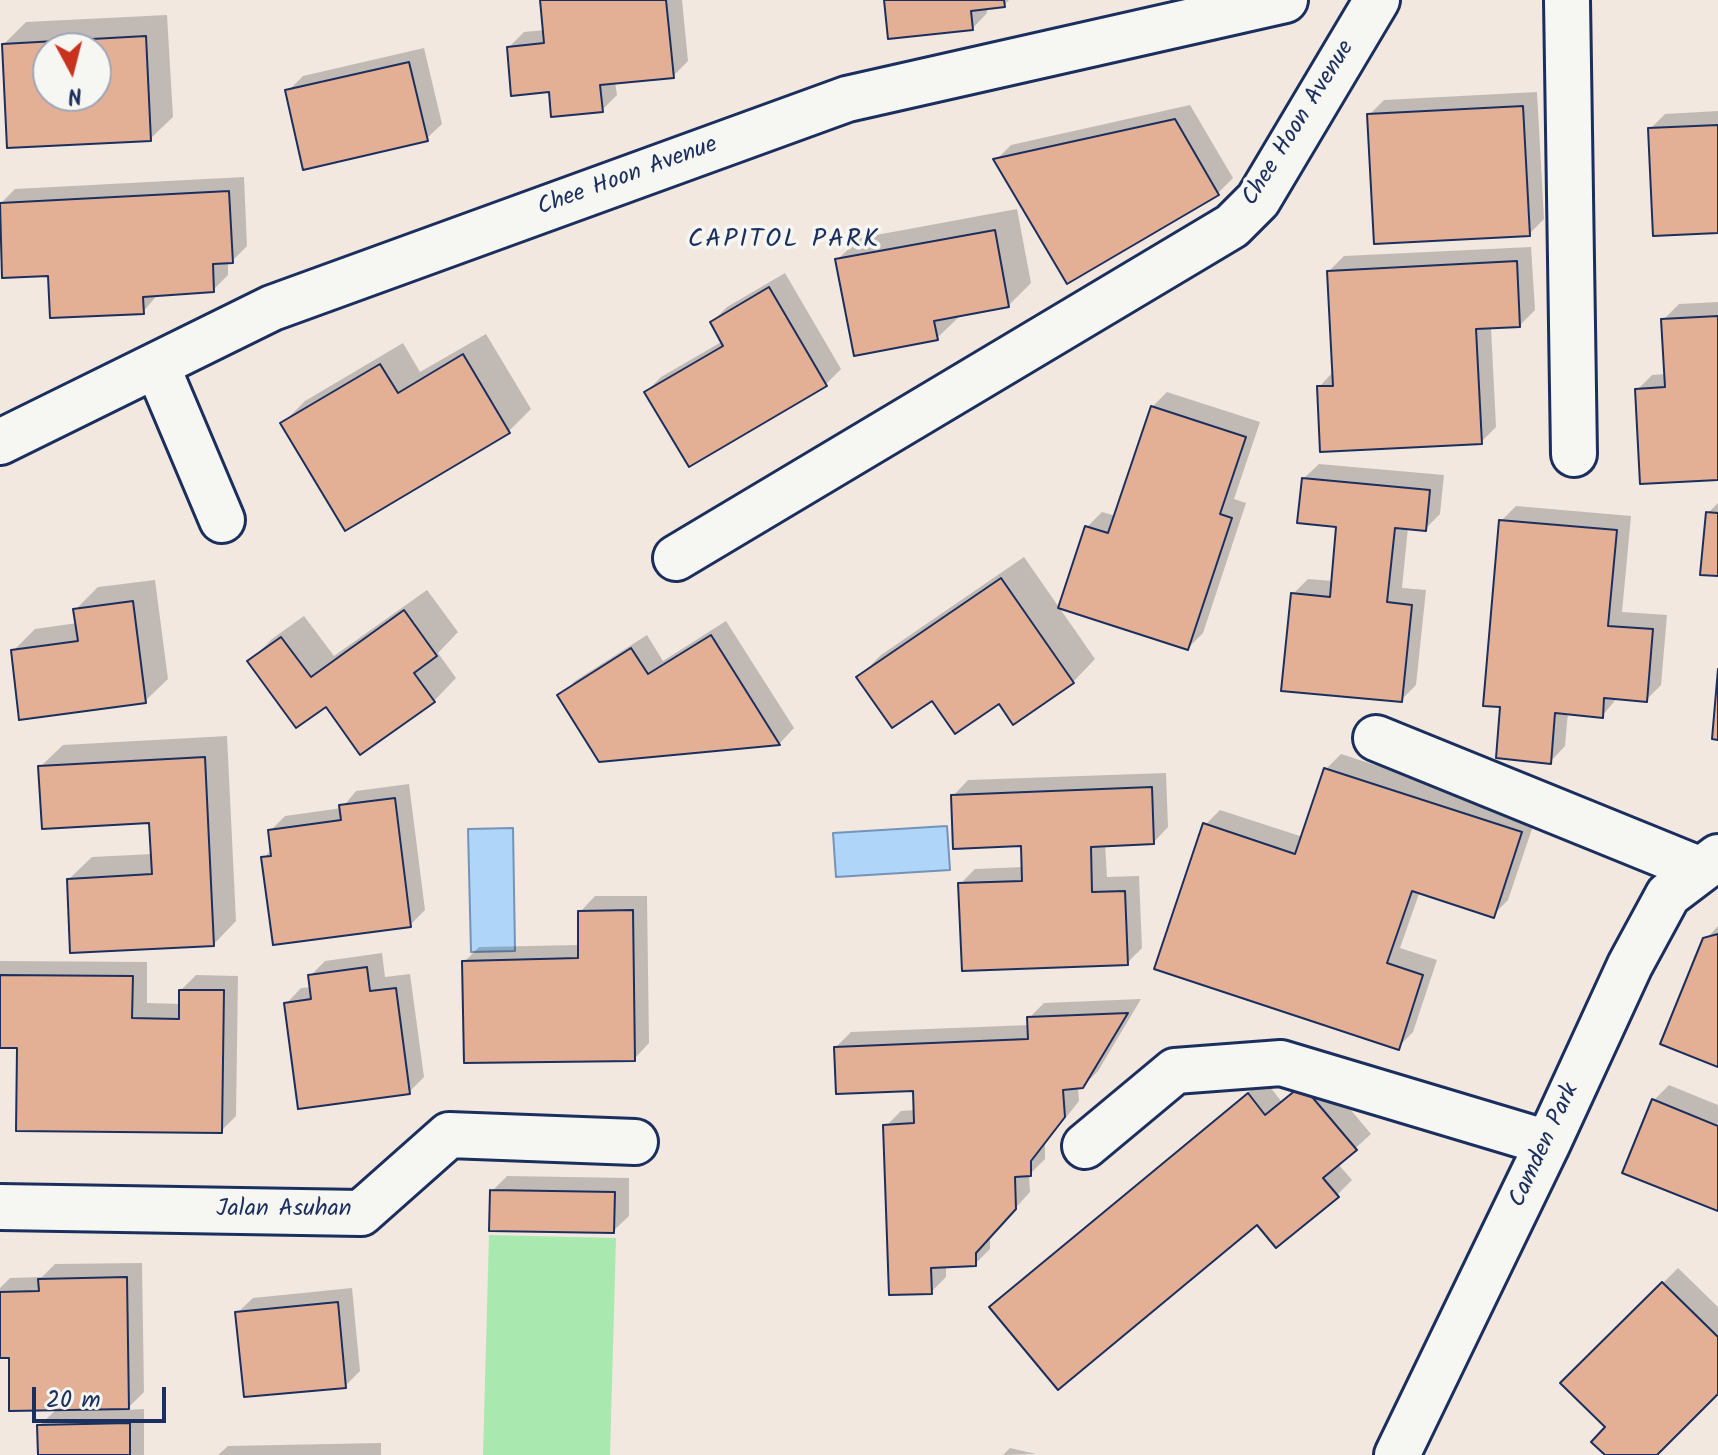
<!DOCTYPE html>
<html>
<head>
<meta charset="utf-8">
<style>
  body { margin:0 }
  #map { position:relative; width:1718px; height:1455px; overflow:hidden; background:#f2e8e0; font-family:Kalam,sans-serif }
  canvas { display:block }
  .north { position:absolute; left:32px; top:32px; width:80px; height:80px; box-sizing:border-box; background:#f6f6f2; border:2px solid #9ea6b7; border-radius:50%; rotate:173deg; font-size:22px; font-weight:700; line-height:32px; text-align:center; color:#1b2f5e }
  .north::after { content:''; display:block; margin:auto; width:28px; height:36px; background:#c8321e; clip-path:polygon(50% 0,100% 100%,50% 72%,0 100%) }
  .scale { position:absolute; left:32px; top:1387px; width:134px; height:36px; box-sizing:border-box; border:4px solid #1b2f5e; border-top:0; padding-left:10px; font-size:24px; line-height:28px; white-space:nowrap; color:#1b2f5e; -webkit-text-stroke:6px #f6f6f2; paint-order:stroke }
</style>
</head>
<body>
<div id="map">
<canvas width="1718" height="1455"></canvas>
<div class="north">N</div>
<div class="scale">20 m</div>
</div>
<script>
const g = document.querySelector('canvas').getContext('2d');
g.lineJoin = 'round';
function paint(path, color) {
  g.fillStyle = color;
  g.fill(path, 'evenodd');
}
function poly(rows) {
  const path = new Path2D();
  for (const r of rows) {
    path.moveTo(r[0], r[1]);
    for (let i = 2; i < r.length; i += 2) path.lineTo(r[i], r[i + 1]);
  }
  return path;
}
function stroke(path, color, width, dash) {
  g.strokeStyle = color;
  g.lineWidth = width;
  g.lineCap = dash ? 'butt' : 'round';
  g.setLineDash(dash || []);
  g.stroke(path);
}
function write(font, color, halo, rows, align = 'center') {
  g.font = font + ' Kalam,sans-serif';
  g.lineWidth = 7;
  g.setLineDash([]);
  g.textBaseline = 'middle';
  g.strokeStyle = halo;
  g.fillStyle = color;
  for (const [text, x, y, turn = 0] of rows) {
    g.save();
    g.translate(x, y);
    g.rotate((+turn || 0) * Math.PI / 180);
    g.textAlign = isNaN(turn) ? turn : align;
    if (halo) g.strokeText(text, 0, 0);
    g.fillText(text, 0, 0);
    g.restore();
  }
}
paint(poly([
  [489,1235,616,1238,610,1455,483,1455]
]), '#a9e8af');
const water = poly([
  [947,826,950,870,836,877,833,833,947,826],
  [513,828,515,951,471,952,468,829,513,828]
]);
paint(water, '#afd6f9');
stroke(water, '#7493bb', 2);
paint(poly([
  [542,0,682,0,688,61,673,76,615,82,617,95,602,110,550,90,509,47,524,32,545,30],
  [886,0,1009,0,1004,5,987,7,987,13,972,29],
  [167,15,173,117,150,139,9,146,4,44,26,22],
  [48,48,96,48,96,96,48,96],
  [424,48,442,124,426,139,288,91,303,76],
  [1537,92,1544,219,1529,234,1369,115,1384,100],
  [1190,105,1233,178,1218,193,1068,281,996,160,1011,145],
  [1718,111,1718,231,1650,129,1665,114],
  [244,177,247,246,232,261,228,261,228,275,213,290,158,294,143,312,50,274,4,276,0,204,15,189],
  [1017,209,1031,283,1008,306,960,316,937,338,837,260,860,238],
  [1531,247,1535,310,1520,325,1491,327,1496,427,1481,442,1319,387,1334,371,1329,271,1344,256],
  [785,273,841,369,826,384,689,464,646,392,661,377,723,341,712,322,727,307],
  [1718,302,1718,478,1637,390,1652,375,1666,374,1664,319,1679,304],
  [486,334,531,409,509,431,283,423,305,401,403,343,420,372],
  [1167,392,1260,422,1234,499,1246,503,1203,633,1188,648,1087,527,1102,512,1116,516,1152,407],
  [1319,464,1444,475,1440,514,1425,529,1408,527,1402,588,1426,590,1416,685,1401,700,1293,594,1308,579,1333,581,1338,525,1303,479],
  [1718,503,1718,574,1708,513],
  [1516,506,1631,516,1622,612,1667,615,1661,685,1646,700,1618,697,1602,716,1568,712,1565,746,1550,762,1502,705,1501,521],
  [1024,557,1095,659,1073,682,999,701,933,698,859,677,881,655],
  [155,580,168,679,145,701,13,651,35,629,77,623,75,610,98,587],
  [427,590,458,632,438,653,456,678,434,701,326,704,250,661,272,639,304,616,334,656],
  [726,621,794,728,780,743,600,760,560,696,575,681,647,635,663,661],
  [227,736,236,921,214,944,69,879,92,857,153,854,151,821,40,767,63,745],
  [1341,754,1536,817,1508,900,1493,915,1420,891,1400,948,1437,960,1413,1032,1398,1047,1205,825,1220,810,1303,837,1326,769],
  [1166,773,1168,827,1153,843,1105,844,1107,877,1139,876,1142,948,1127,963,960,884,975,869,1023,867,1022,844,953,796,968,780],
  [409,784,425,910,410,925,264,858,272,849,270,831,285,816,342,808,356,791],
  [595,896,647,896,649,1043,634,1059,464,962,479,947,580,945,580,912],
  [1718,926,1718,1065,1705,940],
  [382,953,385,977,410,974,424,1077,409,1092,286,1004,301,988,312,987,310,976,325,961],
  [0,961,147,962,147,1003,181,1004,181,990,196,975,238,976,236,1116,221,1131,19,1046,0,1046],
  [1141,999,1098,1071,1083,1086,1078,1087,1079,1101,1045,1144,1045,1159,1029,1175,1030,1192,990,1236,990,1249,975,1264,946,1265,946,1277,931,1292,886,1126,901,1111,916,1110,915,1089,836,1047,851,1032,1030,1025,1029,1018,1044,1003],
  [1318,1071,1371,1134,1338,1164,1352,1180,1337,1195,991,1307,1264,1079,1281,1101],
  [1669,1085,1718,1105,1718,1209,1654,1100],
  [507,1176,629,1178,629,1216,613,1231,492,1191],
  [142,1263,144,1392,126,1410,144,1409,144,1455,40,1455,39,1426,57,1409,11,1356,0,1356,0,1288,10,1278,42,1277,55,1264],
  [1678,1268,1718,1307,1718,1392,1655,1455,1608,1455,1608,1427,1563,1383],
  [352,1288,360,1371,345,1386,237,1313,253,1298],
  [381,1443,381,1455,218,1455,228,1446],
  [1010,1448,1036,1454,1003,1455]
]), '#0003');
const building = poly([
  [540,0,666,0,674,78,600,85,603,112,551,117,549,92,511,96,507,47,544,43,540,0],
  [884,0,1004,0,1005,7,971,11,973,30,888,39,884,0],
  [146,36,151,141,7,148,2,44,146,36],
  [48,48,96,48,96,96,48,96,48,48],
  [409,62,428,141,303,170,285,90,409,62],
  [1523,106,1530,236,1374,244,1367,114,1523,106],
  [1175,119,1219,195,1067,284,993,159,1175,119],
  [1718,125,1718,233,1653,236,1648,128,1718,125],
  [229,191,233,263,213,264,214,292,143,297,144,314,50,318,48,276,2,278,0,203,229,191],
  [995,230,1009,307,934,321,938,340,854,356,835,259,995,230],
  [1517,261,1520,327,1476,329,1482,444,1320,452,1317,386,1333,386,1327,271,1517,261],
  [769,287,827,386,689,467,644,392,723,346,710,322,769,287],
  [1718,316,1718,480,1640,484,1635,389,1665,387,1661,319,1718,316],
  [463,354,510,433,345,531,280,423,380,364,398,393,463,354],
  [1151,406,1246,437,1220,514,1232,518,1188,650,1058,608,1085,526,1108,533,1151,406],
  [1302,478,1430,490,1426,531,1395,528,1387,602,1412,605,1402,702,1281,691,1291,593,1330,597,1336,527,1297,523,1302,478],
  [1706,512,1718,513,1718,576,1700,575,1706,512],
  [1499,520,1617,530,1608,626,1653,629,1647,702,1604,698,1603,718,1555,713,1551,764,1496,758,1500,707,1483,706,1499,520],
  [1001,578,1074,683,1013,725,999,704,955,734,932,701,892,728,856,677,1001,578],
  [133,601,146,703,19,720,11,650,78,641,73,609,133,601],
  [404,610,437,656,414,673,435,702,360,755,326,707,296,728,247,661,281,637,311,677,404,610],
  [711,635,780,745,599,762,557,695,631,648,648,674,711,635],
  [1718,669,1718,740,1712,739,1718,669],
  [205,757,214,946,70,953,67,879,152,874,149,823,42,829,38,766,205,757],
  [1324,768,1522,832,1494,918,1412,891,1387,963,1423,975,1399,1050,1154,969,1203,823,1295,854,1324,768],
  [1152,787,1154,844,1091,847,1092,892,1125,891,1128,965,962,971,958,883,1022,881,1021,846,953,849,951,795,1152,787],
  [395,798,411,927,273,945,261,857,271,856,268,830,341,820,339,805,395,798],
  [633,910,635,1061,464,1063,462,961,578,958,578,911,633,910],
  [1718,934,1718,1067,1660,1044,1703,938,1718,934],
  [367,967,370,991,396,988,410,1094,298,1109,284,1003,311,999,308,975,367,967],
  [0,975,133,976,132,1018,179,1019,179,990,224,990,222,1133,16,1131,17,1048,0,1048,0,975],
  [1128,1013,1083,1088,1063,1090,1065,1117,1031,1161,1031,1176,1015,1177,1016,1209,976,1253,976,1266,931,1268,932,1294,889,1295,883,1125,914,1123,913,1091,836,1094,834,1047,1028,1039,1027,1017,1128,1013],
  [1302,1085,1357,1150,1323,1178,1339,1197,1276,1248,1257,1225,1058,1390,989,1307,1248,1093,1265,1115,1302,1085],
  [1652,1099,1718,1126,1718,1211,1622,1173,1652,1099],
  [490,1190,615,1192,614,1233,489,1231,490,1190],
  [127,1277,129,1409,9,1411,9,1358,0,1358,0,1292,39,1291,38,1279,127,1277],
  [1662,1282,1718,1337,1718,1394,1657,1455,1605,1455,1591,1442,1605,1427,1560,1383,1662,1282],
  [338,1302,346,1388,244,1397,235,1312,338,1302],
  [130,1423,130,1455,38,1455,37,1425,130,1423]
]);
paint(building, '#e3b096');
stroke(building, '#1b2f5e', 2);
const minor = poly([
  [1567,0,1574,454],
  [157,366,222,520],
  [0,442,272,308,847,99,1285,0],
  [676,558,1232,226,1258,200,1377,0],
  [1376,738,1701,870],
  [1085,1146,1175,1071,1281,1063,1548,1143],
  [0,1207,361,1213,449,1135,635,1142],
  [1397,1455,1548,1143,1630,965,1668,895,1718,857]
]);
stroke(minor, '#1b2f5e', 50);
stroke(minor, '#f6f6f2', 44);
write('24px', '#1b2f5e', '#f6f6f2', [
  ["Chee Hoon Avenue",1300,124,-58],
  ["Chee Hoon Avenue",628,178,-20],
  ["Camden Park",1546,1146,-65],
  ["Jalan Asuhan",284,1211]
]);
g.letterSpacing = '2px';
write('26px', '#1b2f5e', '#f6f6f2', [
  ["CAPITOL PARK",784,242]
]);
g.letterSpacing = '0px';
</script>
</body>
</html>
